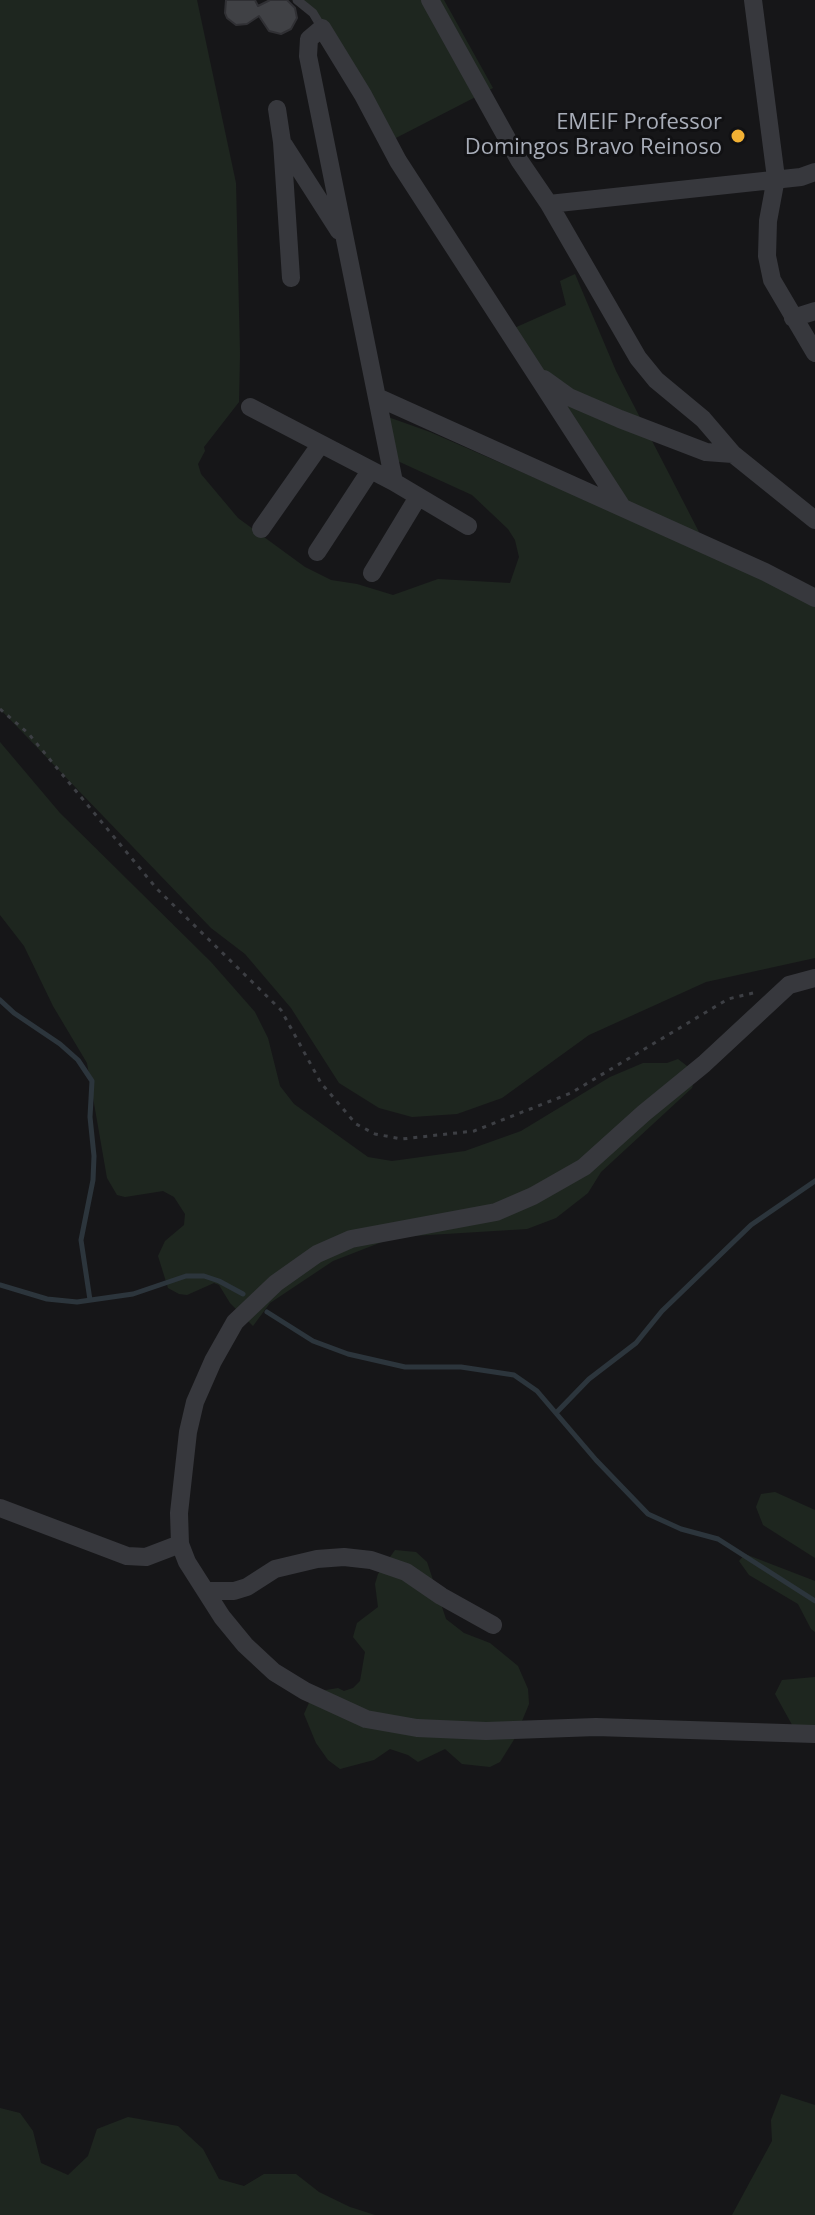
<!DOCTYPE html>
<html>
<head>
<meta charset="utf-8">
<style>
  body { margin:0 }
  canvas { display:block; background:#161618 }
</style>
</head>
<body>
<canvas width="815" height="2215"></canvas>
<script>
const g = document.querySelector('canvas').getContext('2d');
g.lineJoin = 'round';
function paint(path, color) {
  g.fillStyle = color;
  g.fill(path, 'evenodd');
}
function poly(rows) {
  const path = new Path2D();
  for (const r of rows) {
    path.moveTo(r[0], r[1]);
    for (let i = 2; i < r.length; i += 2) path.lineTo(r[i], r[i + 1]);
  }
  return path;
}
function stroke(path, color, width, dash) {
  g.strokeStyle = color;
  g.lineWidth = width;
  g.lineCap = dash ? 'butt' : 'round';
  g.setLineDash(dash || []);
  g.stroke(path);
}
function write(font, color, halo, rows, align = 'center') {
  g.font = font + ' "Open Sans",sans-serif';
  g.lineWidth = 6;
  g.setLineDash([]);
  g.textBaseline = 'middle';
  g.strokeStyle = halo;
  g.fillStyle = color;
  for (const [text, x, y, turn = 0] of rows) {
    g.save();
    g.translate(x, y);
    g.rotate((+turn || 0) * Math.PI / 180);
    g.textAlign = isNaN(turn) ? turn : align;
    if (halo) g.strokeText(text, 0, 0);
    g.fillText(text, 0, 0);
    g.restore();
  }
}
paint(poly([
  [0,0,197,0,236,183,240,354,239,402,204,447,205,451,198,464,201,474,238,518,305,567,331,580,357,584,393,595,438,579,510,583,519,557,515,540,508,529,472,495,391,458,388,417,430,432,556,487,632,508,512,329,566,305,560,281,575,274,616,371,700,534,815,588,815,958,706,982,589,1035,502,1098,457,1114,412,1117,379,1108,339,1083,291,1008,245,954,211,928,0,709],
  [304,0,444,0,493,88,392,140,334,36],
  [0,742,60,813,211,962,255,1012,268,1038,280,1086,294,1104,368,1157,392,1161,465,1151,521,1131,610,1077,643,1063,667,1063,678,1059,687,1066,694,1081,692,1088,601,1172,588,1193,556,1218,527,1229,412,1236,387,1240,333,1261,270,1303,253,1326,230,1303,219,1285,214,1283,187,1295,179,1294,168,1288,158,1256,165,1241,184,1225,185,1214,174,1197,163,1191,125,1197,117,1195,107,1178,87,1063,53,1006,24,946,0,915],
  [775,1492,815,1510,815,1558,763,1525,756,1507,761,1494],
  [395,1550,416,1552,427,1562,446,1619,464,1633,490,1643,518,1666,528,1689,529,1704,515,1738,500,1762,490,1767,462,1764,445,1749,418,1762,408,1755,390,1749,374,1760,340,1769,328,1760,316,1743,304,1714,312,1696,326,1690,338,1688,344,1691,353,1688,360,1681,365,1652,353,1637,357,1623,378,1607,375,1584,378,1574],
  [745,1554,815,1581,815,1632,811,1629,798,1604,749,1575,739,1561],
  [815,1677,815,1741,801,1741,775,1694,782,1680],
  [781,2094,815,2105,815,2215,732,2215,772,2141,771,2120],
  [0,2108,20,2113,33,2131,41,2163,68,2175,88,2156,97,2129,128,2117,178,2126,203,2149,219,2179,244,2186,264,2174,296,2174,319,2192,350,2207,375,2215,0,2215]
]), '#1e261f');
stroke(poly([
  [0,1000,14,1013,60,1044,78,1060,92,1081,90,1117,94,1156,93,1180,81,1240,90,1300],
  [0,1285,47,1299,77,1302,133,1294,186,1276,204,1276,219,1281,243,1294],
  [267,1312,313,1341,348,1354,405,1367,461,1367,514,1375,537,1391,596,1460,648,1514,681,1529,718,1539,815,1601],
  [556,1413,589,1379,636,1343,662,1311,751,1225,815,1181]
]), '#2c353c', 5);
const building = poly([
  [226,0,255,0,258,6,270,0,287,0,295,8,297,18,291,29,281,34,269,31,259,16,247,24,236,25,227,18,225,13,226,0]
]);
paint(building, '#404145');
stroke(building, '#303034', 2);
stroke(poly([
  [0,709,28,733,157,889,281,1010,321,1083,356,1124,375,1134,402,1139,474,1131,571,1093,728,999,753,993]
]), '#3d3f44', 3, [4, 6]);
stroke(poly([
  [297,0,313,13,322,28]
]), '#37383d', 9);
stroke(poly([
  [430,0,519,160,549,204,638,358,656,380,703,419,733,454,815,520],
  [753,0,776,178,768,221,767,256,772,280,815,353],
  [277,109,282,142,291,278],
  [284,145,339,231],
  [549,204,801,177,815,172],
  [793,318,815,311],
  [544,379,569,397,620,419,706,452,733,454],
  [377,397,765,572,815,598],
  [250,407,394,482,468,526],
  [394,482,308,56,309,39,322,28,363,95,398,161,622,507],
  [261,529,320,445],
  [317,552,370,471],
  [372,573,418,497],
  [815,978,789,985,704,1064,644,1113,584,1167,533,1196,496,1212,351,1239,317,1254,276,1283,235,1322,213,1361,195,1402,188,1432,179,1513,180,1544,187,1562,222,1617,245,1645,274,1672,305,1691,366,1719,417,1728,486,1731,596,1727,815,1734],
  [0,1508,127,1556,146,1557,180,1544],
  [206,1591,234,1591,247,1587,275,1569,317,1559,344,1557,371,1560,406,1572,441,1596,493,1625]
]), '#37383d', 18);
for (const [x, y, r, color] of [
  [738,136,8,"#f2b134"]
]) {
  const dot = new Path2D();
  dot.arc(x, y, r, 0, 2 * Math.PI);
  g.fillStyle = color;
  g.fill(dot);
  stroke(dot, '#111113', 3);
}
write('22px', '#a8adb8', '#111113', [
  ["EMEIF Professor",722,123],
  ["Domingos Bravo Reinoso",722,148]
], 'right');
</script>
</body>
</html>
